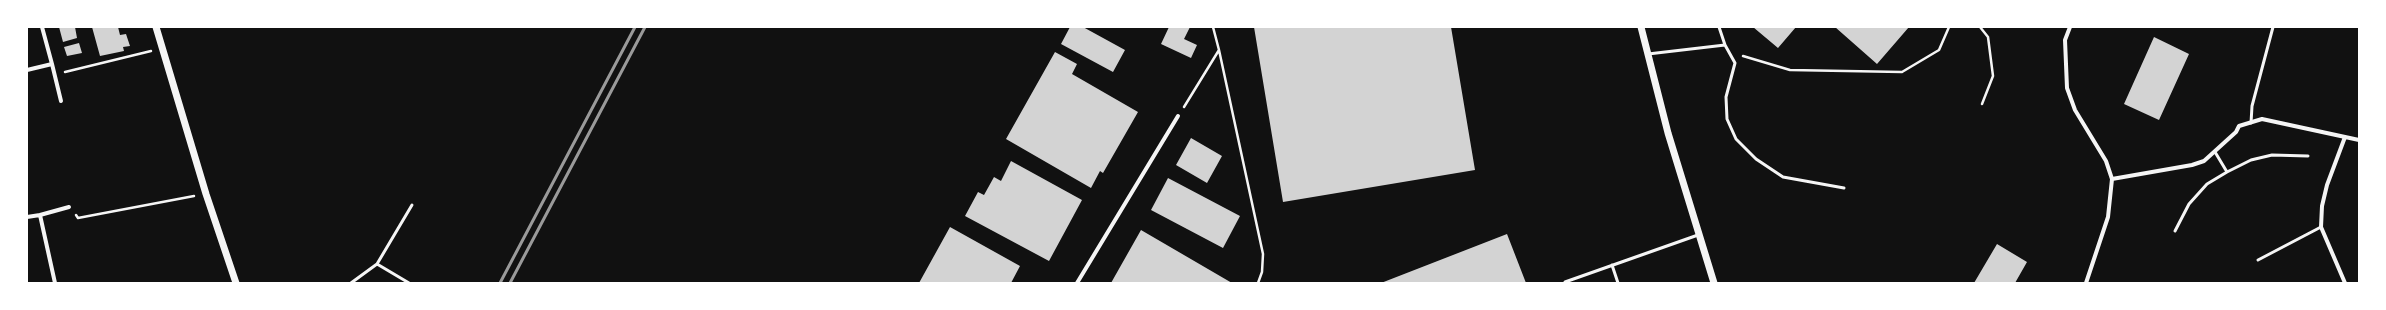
<!DOCTYPE html>
<html>
<head>
<meta charset="utf-8">
<style>
  body { margin:0 }
  #map { position:relative; width:2386px; height:310px; overflow:hidden; background:#111; font-family:Barlow,sans-serif }
  canvas { display:block }
  .frame { position:absolute; inset:0; border:28px solid #fff; pointer-events:none }
</style>
</head>
<body>
<div id="map">
<canvas width="2386" height="310"></canvas>
<div class="frame"></div>
</div>
<script>
const g = document.querySelector('canvas').getContext('2d');
g.lineJoin = 'round';
function paint(path, color) {
  g.fillStyle = color;
  g.fill(path, 'evenodd');
}
function poly(rows) {
  const path = new Path2D();
  for (const r of rows) {
    path.moveTo(r[0], r[1]);
    for (let i = 2; i < r.length; i += 2) path.lineTo(r[i], r[i + 1]);
  }
  return path;
}
function stroke(path, color, width, dash) {
  g.strokeStyle = color;
  g.lineWidth = width;
  g.lineCap = dash ? 'butt' : 'round';
  g.setLineDash(dash || []);
  g.stroke(path);
}
paint(poly([
  [59,27,75,27,77,38,63,42],
  [92,27,118,27,120,35,126,34,130,46,123,47,124,51,100,56],
  [1070,27,1083,27,1125,50,1113,72,1061,44],
  [1169,27,1190,27,1184,39,1197,45,1191,58,1161,44],
  [1254,27,1451,27,1475,170,1283,202],
  [1753,27,1796,27,1778,48],
  [1835,27,1909,27,1877,64],
  [2154,37,2189,54,2159,120,2124,104],
  [79,43,82,53,67,56,64,47],
  [1055,52,1077,64,1072,74,1138,112,1103,173,1100,171,1091,188,1006,139],
  [1191,138,1222,156,1207,183,1176,165],
  [1011,161,1082,200,1049,261,965,216,978,192,984,195,994,177,1001,181],
  [1168,178,1240,216,1223,248,1151,210],
  [950,227,1020,266,1011,283,919,283],
  [1141,230,1232,283,1111,283],
  [1507,234,1526,283,1381,283],
  [1997,244,2027,262,2015,283,1974,283]
]), '#d3d3d3');
stroke(poly([
  [1980,27,1988,37,1993,76,1982,104],
  [1219,50,1263,254,1262,272,1258,283],
  [1743,56,1790,70,1902,72,1939,50,1949,27],
  [65,72,151,51],
  [1184,107,1219,50,1213,27],
  [76,215,78,218,194,196]
]), '#f5f5f5', 2.5);
stroke(poly([
  [1719,27,1725,45],
  [1648,54,1725,45,1735,63,1726,97,1727,119,1736,139,1756,159,1783,177,1844,188],
  [2251,123,2252,106,2273,27],
  [2227,172,2251,160,2272,155,2308,156],
  [2175,231,2189,204,2207,184,2227,172,2215,152],
  [2258,260,2321,227],
  [377,264,412,205],
  [1612,265,1618,283],
  [1565,282,1698,235],
  [351,283,377,264,409,283]
]), '#f5f5f5', 3);
stroke(poly([
  [2070,27,2065,40,2067,88,2075,110,2106,161,2112,179,2108,217,2086,283],
  [52,64,61,101],
  [27,70,52,64,42,27],
  [2112,179,2192,165,2204,161,2236,132,2239,126,2262,119,2359,140],
  [40,215,69,207],
  [27,217,40,215,55,283],
  [1077,283,1178,116],
  [2345,283,2321,227,2322,206,2327,185,2345,137]
]), '#f5f5f5', 4);
stroke(poly([
  [156,27,206,194,236,283],
  [1641,27,1668,133,1714,283]
]), '#f5f5f5', 7);
stroke(poly([
  [500,283,635,27],
  [510,283,645,27]
]), '#9a9a9a', 3);
</script>
</body>
</html>
